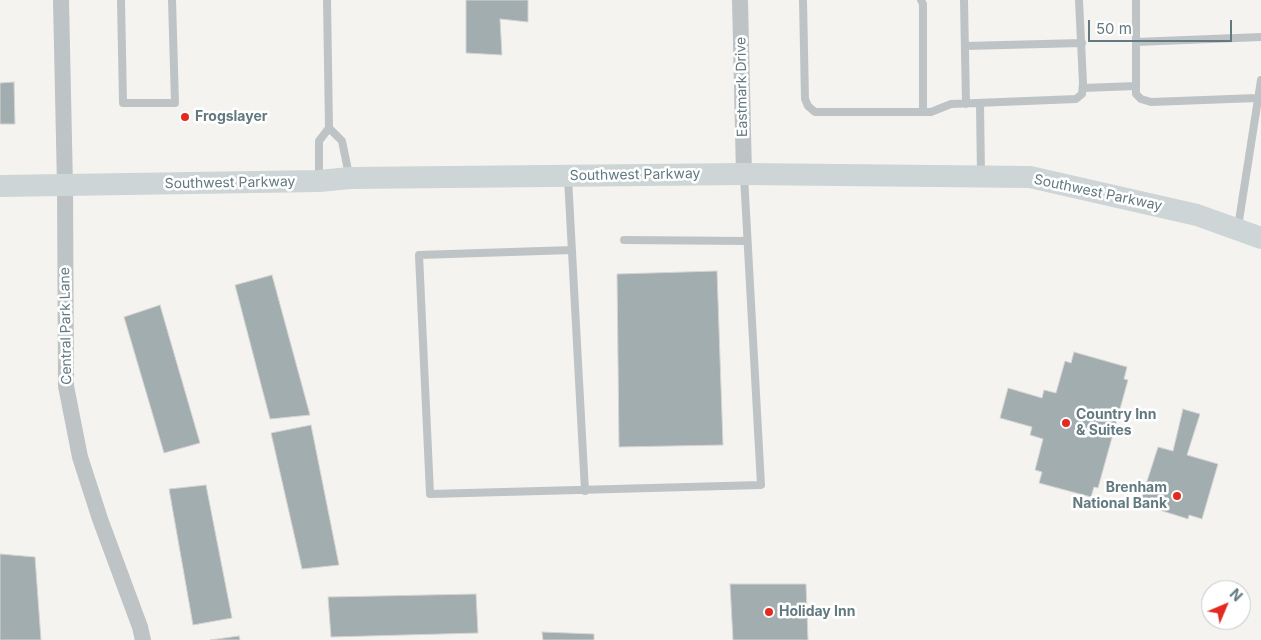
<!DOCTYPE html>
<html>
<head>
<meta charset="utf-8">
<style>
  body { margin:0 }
  #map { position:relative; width:1261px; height:640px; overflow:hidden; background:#f4f3ef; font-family:Inter,sans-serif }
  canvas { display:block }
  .north { position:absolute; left:1201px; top:580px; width:50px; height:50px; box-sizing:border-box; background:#fff; border:1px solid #c0c9cc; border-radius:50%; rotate:45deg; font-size:14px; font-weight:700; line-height:20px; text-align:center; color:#627980 }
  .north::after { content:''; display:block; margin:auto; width:18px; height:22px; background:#e32920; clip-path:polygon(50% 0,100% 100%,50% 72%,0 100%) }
  .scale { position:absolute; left:1088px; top:20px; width:144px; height:22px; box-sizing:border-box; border:2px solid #627980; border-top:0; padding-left:6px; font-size:15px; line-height:18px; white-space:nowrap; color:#627980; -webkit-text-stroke:4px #fff; paint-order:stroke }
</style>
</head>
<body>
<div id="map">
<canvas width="1261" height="640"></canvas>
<div class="north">N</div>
<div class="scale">50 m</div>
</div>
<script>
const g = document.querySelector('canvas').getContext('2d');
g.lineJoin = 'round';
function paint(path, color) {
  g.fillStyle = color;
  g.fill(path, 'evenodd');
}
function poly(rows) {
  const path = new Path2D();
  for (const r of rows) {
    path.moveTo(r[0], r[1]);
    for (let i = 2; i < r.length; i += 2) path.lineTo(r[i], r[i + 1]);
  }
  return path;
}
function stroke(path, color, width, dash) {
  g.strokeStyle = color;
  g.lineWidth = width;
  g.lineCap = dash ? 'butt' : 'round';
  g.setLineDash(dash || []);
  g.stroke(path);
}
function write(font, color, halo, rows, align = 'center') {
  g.font = font + ' Inter,sans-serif';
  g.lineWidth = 5;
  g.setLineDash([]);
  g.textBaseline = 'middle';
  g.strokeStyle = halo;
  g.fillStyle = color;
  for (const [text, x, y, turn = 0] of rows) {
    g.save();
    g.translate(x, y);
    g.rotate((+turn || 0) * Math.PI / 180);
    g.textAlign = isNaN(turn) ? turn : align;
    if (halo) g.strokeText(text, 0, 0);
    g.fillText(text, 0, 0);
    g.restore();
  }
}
const building = poly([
  [466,0,528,0,528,22,500,19,502,55,466,53,466,0],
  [14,82,15,124,0,124,0,83,14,82],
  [717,271,723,445,619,447,617,274,717,271],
  [272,275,310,415,270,419,235,285,272,275],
  [160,305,200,443,164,453,124,317,160,305],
  [1074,352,1127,367,1124,379,1128,380,1098,488,1094,487,1091,497,1039,483,1042,472,1035,470,1043,439,1030,435,1032,427,1000,418,1008,388,1042,398,1044,390,1056,393,1065,361,1071,363,1074,352],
  [1183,409,1200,414,1187,455,1218,464,1202,519,1189,515,1188,519,1153,508,1154,504,1141,500,1158,447,1173,451,1183,409],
  [311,425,339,565,302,569,271,433,311,425],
  [206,485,232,618,193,625,169,489,206,485],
  [0,554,35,557,41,640,0,640,0,554],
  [730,584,806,584,808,640,733,640,730,584],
  [476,594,478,633,331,637,328,597,476,594],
  [542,632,594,634,594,640,543,640,542,632],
  [239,636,240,640,210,640,239,636]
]);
paint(building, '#a2adb0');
stroke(building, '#d5d4d2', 1);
stroke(poly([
  [121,0,123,103,175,103,172,0],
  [803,0,805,99,808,106,815,112,931,112,951,104,1076,99,1082,94,1083,83,1079,0],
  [921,0,923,4,923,112],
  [964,0,966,104],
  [1136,0,1136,42],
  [965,46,1082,43],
  [1136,86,1136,42,1261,37],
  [1083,88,1136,86,1136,94,1141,99,1151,102,1257,98],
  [980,103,981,175],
  [329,128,342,141,349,175],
  [568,178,585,491],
  [319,180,319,141,329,128,327,0],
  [1238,227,1261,80],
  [624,240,747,241],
  [572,250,419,255,430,494,761,485,744,176]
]), '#bec3c5', 8);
stroke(poly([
  [61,0,65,186,66,386,80,457,100,519,140,627,143,640],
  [740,0,744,174]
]), '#bec3c5', 16);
stroke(poly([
  [0,186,319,181,350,178,744,174,1030,177,1197,215,1261,238]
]), '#cdd5d7', 22);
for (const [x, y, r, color] of [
  [185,117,5,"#e32920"],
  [1066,423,5,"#e32920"],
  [1177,496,5,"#e32920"],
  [769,612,5,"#e32920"]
]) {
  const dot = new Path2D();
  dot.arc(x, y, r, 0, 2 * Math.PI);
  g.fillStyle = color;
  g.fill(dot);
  stroke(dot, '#fff', 2);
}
write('14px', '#627980', '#fff', [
  ["Eastmark Drive",742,87,-91],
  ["Southwest Parkway",635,175,-1],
  ["Southwest Parkway",230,183,-1],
  ["Southwest Parkway",1098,193,12],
  ["Central Park Lane",66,326,-91]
]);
write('bold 14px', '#627980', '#fff', [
  ["Frogslayer",195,117],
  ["Country Inn",1076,415],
  ["& Suites",1076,431],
  ["Brenham",1167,488,"right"],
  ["National Bank",1167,504,"right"],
  ["Holiday Inn",779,612]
], 'left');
</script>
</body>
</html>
